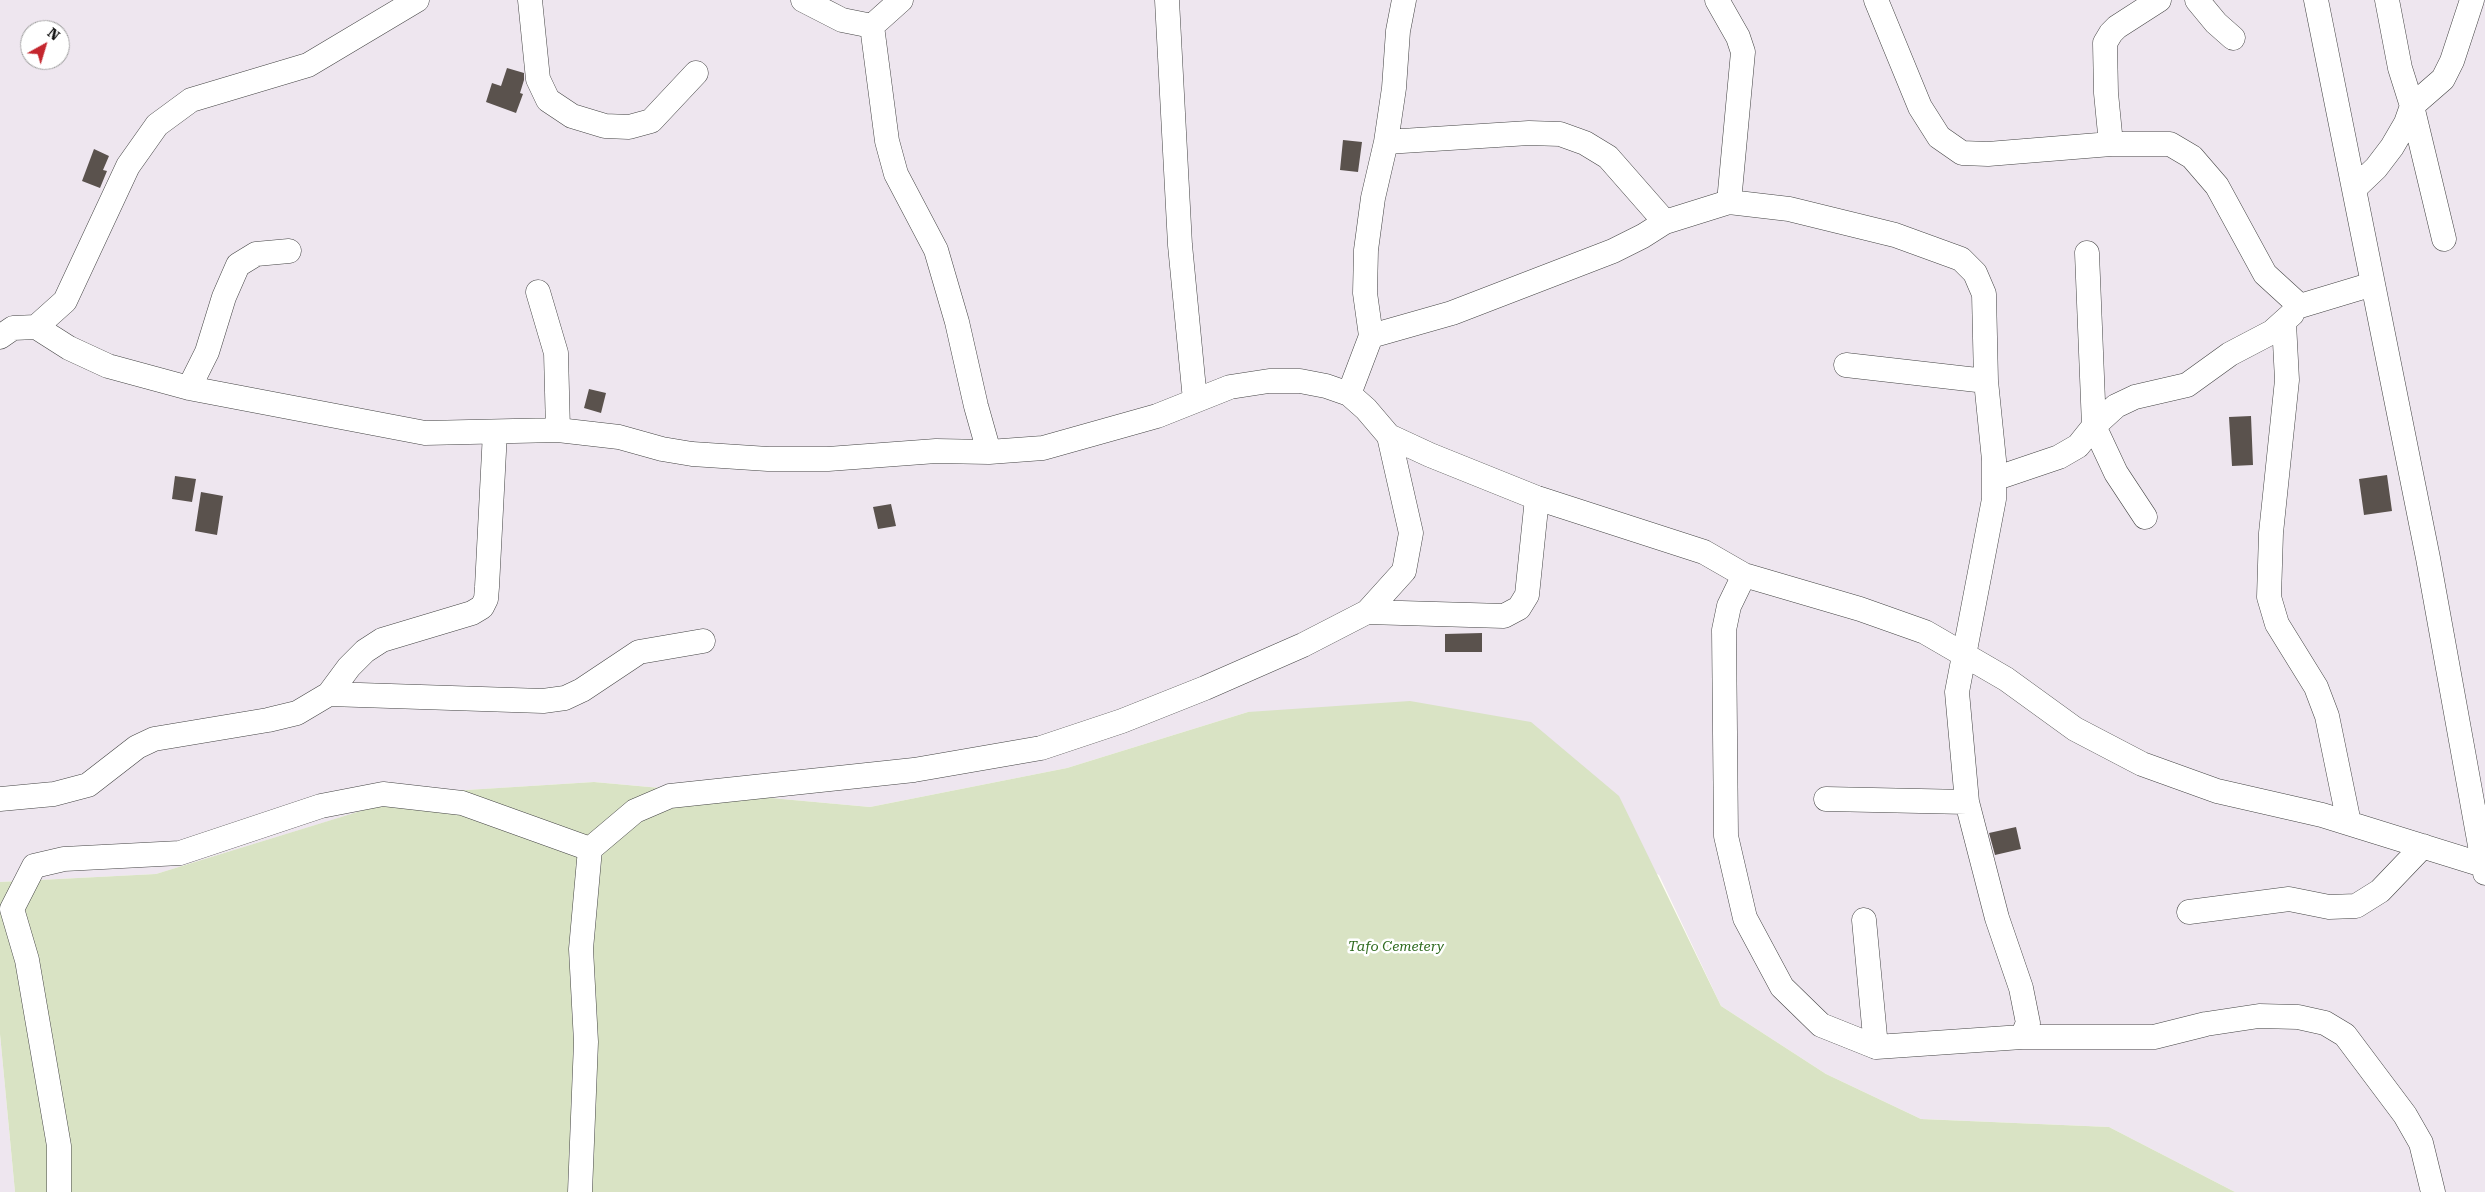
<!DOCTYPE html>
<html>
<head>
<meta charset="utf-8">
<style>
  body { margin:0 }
  #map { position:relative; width:2485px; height:1192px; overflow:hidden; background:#fffdf5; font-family:"Roboto Serif",serif }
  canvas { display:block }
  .north { position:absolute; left:20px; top:20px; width:50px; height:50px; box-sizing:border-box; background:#fff; border:1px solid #a0a0a0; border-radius:50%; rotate:39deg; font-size:14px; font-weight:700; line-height:20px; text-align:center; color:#111 }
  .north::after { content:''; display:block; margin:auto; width:18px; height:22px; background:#c4262e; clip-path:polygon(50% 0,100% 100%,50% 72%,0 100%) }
</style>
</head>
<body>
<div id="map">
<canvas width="2485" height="1192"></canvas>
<div class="north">N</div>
</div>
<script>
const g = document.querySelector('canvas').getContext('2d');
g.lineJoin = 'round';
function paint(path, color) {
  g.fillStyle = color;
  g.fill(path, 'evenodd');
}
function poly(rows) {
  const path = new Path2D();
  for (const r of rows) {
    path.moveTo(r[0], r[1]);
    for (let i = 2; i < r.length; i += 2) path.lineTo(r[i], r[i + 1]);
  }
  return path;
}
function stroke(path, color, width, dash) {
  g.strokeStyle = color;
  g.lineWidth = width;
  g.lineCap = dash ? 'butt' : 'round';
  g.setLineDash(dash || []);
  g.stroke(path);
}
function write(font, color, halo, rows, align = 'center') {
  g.font = font + ' "Roboto Serif",serif';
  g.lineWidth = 5;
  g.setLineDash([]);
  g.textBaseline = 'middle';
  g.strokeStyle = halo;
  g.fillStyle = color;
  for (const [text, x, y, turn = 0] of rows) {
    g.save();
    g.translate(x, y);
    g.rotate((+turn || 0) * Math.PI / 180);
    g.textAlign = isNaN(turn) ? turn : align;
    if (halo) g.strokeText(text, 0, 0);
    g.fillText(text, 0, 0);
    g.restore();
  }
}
paint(poly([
  [0,0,2485,0,2485,1192,2235,1192,2109,1127,1921,1119,1826,1074,1721,1006,1659,875,1248,712,1067,768,870,807,594,782,420,793,156,874,0,882],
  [30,30,60,30,60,60,30,60],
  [0,1034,15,1192,0,1192]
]), '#eee6ef');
paint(poly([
  [1410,701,1531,722,1619,796,1721,1006,1826,1074,1921,1119,2109,1127,2235,1192,15,1192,0,1034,0,882,156,874,419,793,594,782,870,807,1067,768,1248,712]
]), '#d9e3c4');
paint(poly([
  [507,68,524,73,524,80,520,93,523,94,516,113,486,102,492,83,501,86],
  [1343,140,1362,142,1358,172,1340,170],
  [94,149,109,156,103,170,107,171,100,188,82,181],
  [589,389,606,393,601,413,584,408],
  [2251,416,2253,465,2232,466,2229,417],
  [2387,475,2392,511,2364,515,2359,479],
  [175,476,196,479,192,502,172,499],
  [201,492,223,496,217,535,195,531],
  [891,504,896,526,878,529,873,507],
  [1482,633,1482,652,1445,652,1445,634],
  [2016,827,2021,849,1995,855,1989,833]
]), '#5a524d');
const minor = poly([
  [530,0,538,79,548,100,572,116,605,126,629,127,651,121,696,73],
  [803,0,842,20,872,26],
  [1167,0,1180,245,1195,400],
  [1717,0,1738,37,1743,52,1729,202],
  [1876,0,1920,107,1939,137,1962,153,1988,154,2111,144,2170,144,2192,157,2217,186,2265,274,2300,306,2373,284],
  [2197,0,2216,23,2233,38],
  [2316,0,2428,558,2485,873],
  [2387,0,2400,68,2412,106,2444,239],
  [872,26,887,141,896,174,936,250,957,322,976,406,989,452],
  [872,26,901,0],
  [1386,142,1529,133,1560,134,1585,143,1608,157,1665,222],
  [2111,144,2106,93,2105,43,2111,33,2117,27,2159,0],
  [2354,189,2376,168,2392,147,2406,123,2412,106,2443,79,2452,61,2472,0],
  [2087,253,2094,426,2116,473,2145,517],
  [538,292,556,353,558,430],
  [2284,323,2287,380,2271,533,2269,597,2277,624,2316,687,2327,716,2349,823],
  [36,327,65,301,128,166,157,125,191,100,308,65,417,0],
  [1371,336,1452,313,1613,251,1643,236,1665,222,1729,202,1789,209,1895,235,1961,259,1975,273,1984,294,1986,381,1994,460,1994,499,1957,692,1967,802,1997,918,2021,988,2028,1023,2022,1037],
  [0,337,13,328,36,327,69,348,108,366,189,388,425,433,558,430,619,437,662,449,692,454,768,459,828,459,936,451,989,452,1043,448,1157,416,1230,387,1269,381,1300,381,1326,386,1349,394,1366,409,1389,436,1430,455,1537,498,1704,552,1744,575,1860,609,1925,632,2006,679,2075,729,2142,764,2217,791,2322,815,2483,865],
  [1846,365,1986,381],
  [189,388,207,352,224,297,238,265,256,254,289,251],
  [1349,394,1371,336,1365,293,1366,250,1373,198,1386,142,1394,88,1398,31,1404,0],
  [1994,479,2059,457,2078,446,2094,426,2116,406,2135,397,2187,385,2230,354,2272,332,2292,314],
  [1744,575,1729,606,1724,630,1726,836,1745,918,1782,987,1821,1025,1876,1047,2022,1037,2154,1037,2206,1024,2259,1016,2298,1017,2325,1023,2345,1035,2405,1115,2421,1143,2433,1192],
  [1367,612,1504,616,1519,608,1527,595,1537,498],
  [329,694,543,701,565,698,582,690,639,652,703,641],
  [0,799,54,794,88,785,137,747,154,739,268,720,297,713,329,694,349,667,365,651,382,640,472,613,482,607,486,599,487,587,495,432],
  [1826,799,1967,802],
  [2189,912,2289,899,2329,907,2356,906,2380,891,2423,846],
  [1864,920,1876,1047],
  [59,1192,59,1146,27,960,12,909,34,866,64,859,180,853,321,806,383,794,462,803,590,849],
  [580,1192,586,1042,581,949,590,849,635,811,670,796,914,770,1041,748,1122,721,1205,688,1303,645,1367,612,1404,571,1411,533,1389,436]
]);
stroke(minor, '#444', 25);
stroke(minor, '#fff', 24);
write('italic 14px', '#2f6b1f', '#fff', [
  ["Tafo Cemetery",1396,947]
]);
</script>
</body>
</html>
